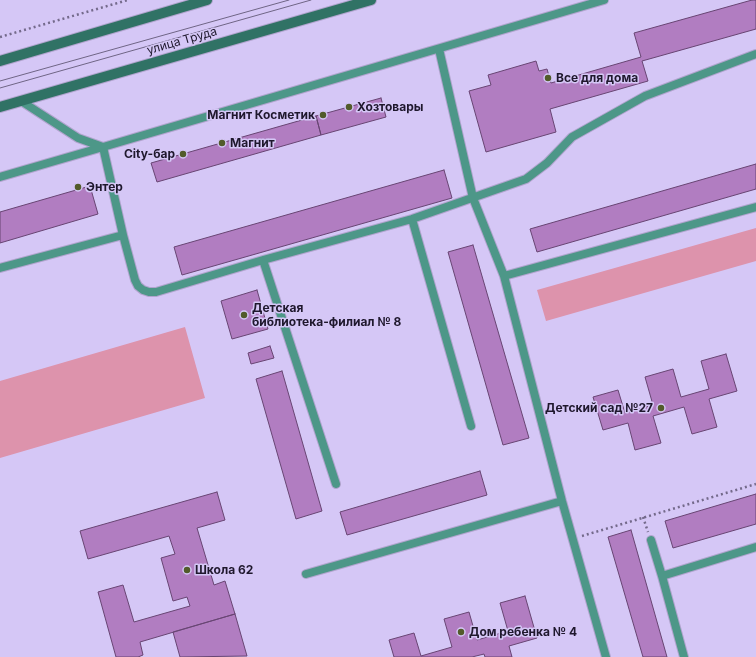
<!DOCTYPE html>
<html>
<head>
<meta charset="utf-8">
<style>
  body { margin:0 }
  canvas { display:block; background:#d5c7f6 }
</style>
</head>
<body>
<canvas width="756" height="657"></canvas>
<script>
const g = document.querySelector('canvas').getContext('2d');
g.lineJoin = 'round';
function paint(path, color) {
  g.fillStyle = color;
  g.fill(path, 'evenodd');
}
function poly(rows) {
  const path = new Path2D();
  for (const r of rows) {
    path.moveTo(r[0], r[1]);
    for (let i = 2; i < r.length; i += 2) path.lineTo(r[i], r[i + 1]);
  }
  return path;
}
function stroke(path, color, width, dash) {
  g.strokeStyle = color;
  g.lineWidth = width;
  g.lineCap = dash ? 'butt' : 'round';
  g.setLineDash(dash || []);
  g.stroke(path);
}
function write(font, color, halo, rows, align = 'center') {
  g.font = font + ' Inter,sans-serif';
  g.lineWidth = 3;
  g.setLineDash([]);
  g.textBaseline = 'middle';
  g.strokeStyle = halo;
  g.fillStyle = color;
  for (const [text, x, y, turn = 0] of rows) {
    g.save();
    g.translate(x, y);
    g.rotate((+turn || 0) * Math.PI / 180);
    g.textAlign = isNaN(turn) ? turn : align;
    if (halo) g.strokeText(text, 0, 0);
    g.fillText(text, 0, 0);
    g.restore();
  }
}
paint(poly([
  [756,228,756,261,546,321,537,290],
  [185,327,205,398,0,458,0,381]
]), '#dd93ac');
const building = poly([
  [752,0,756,0,756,29,642,61,648,81,550,109,556,132,486,152,469,91,491,85,488,75,536,61,539,71,547,69,551,83,641,57,634,33,752,0],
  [381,98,386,117,321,135,316,116,381,98],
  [316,116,321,135,157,182,151,163,316,116],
  [756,164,756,189,537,252,530,229,756,164],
  [444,170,452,198,182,275,174,247,444,170],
  [90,186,98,214,0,243,0,212,90,186],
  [473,245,529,438,503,445,448,252,473,245],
  [257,290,268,329,232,339,221,301,257,290],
  [270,346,274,358,251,364,248,353,270,346],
  [726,354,737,391,709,399,717,427,692,434,684,407,653,416,661,443,635,450,628,423,603,430,593,397,618,390,625,413,653,405,645,377,673,369,681,397,709,389,701,361,726,354],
  [282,371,322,511,296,519,256,379,282,371],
  [480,471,487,495,347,535,340,512,480,471],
  [217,492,225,520,197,528,214,585,225,581,235,614,140,642,143,655,138,657,116,657,98,592,123,585,134,622,190,606,187,597,173,601,161,558,175,554,169,536,88,559,80,531,217,492],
  [756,494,756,524,673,548,665,521,756,494],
  [631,530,667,657,643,657,608,537,631,530],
  [525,596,537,638,509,646,512,657,485,657,484,654,472,657,394,657,389,640,414,633,421,656,452,647,444,619,469,612,477,640,508,631,500,603,525,596],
  [235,614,247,656,180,657,173,632,235,614]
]);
paint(building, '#b17dc1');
stroke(building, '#684573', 1);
const lane = poly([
  [439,49,473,198,504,276,562,501,606,657],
  [0,177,103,147,78,138,21,101],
  [412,219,471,426],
  [123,235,135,280,138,286,143,290,149,292,156,292,263,260,412,219,526,179,547,163,572,137,645,96,756,54],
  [263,260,336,484],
  [0,268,123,235,103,147,604,0],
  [504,276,756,207],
  [651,540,662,576],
  [306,574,562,501],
  [684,657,662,576,756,547]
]);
const secondary = poly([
  [0,61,207,0],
  [0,107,371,0]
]);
stroke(lane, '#b1a4ce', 10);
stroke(secondary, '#b1a4ce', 12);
stroke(poly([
  [0,37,128,0],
  [643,517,648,532],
  [582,536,756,484]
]), '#746a8b', 2.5, [2, 3]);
stroke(lane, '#4d9788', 8);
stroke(secondary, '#307265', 10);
stroke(poly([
  [0,81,289,0],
  [0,88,311,0]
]), '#6f6585', 1);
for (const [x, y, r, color] of [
  [548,78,4,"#525b2a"],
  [349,107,4,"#525b2a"],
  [323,115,4,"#525b2a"],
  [222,143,4,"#525b2a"],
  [183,154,4,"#525b2a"],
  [78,187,4,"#525b2a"],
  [244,315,4,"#525b2a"],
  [661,408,4,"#525b2a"],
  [187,570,4,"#525b2a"],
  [461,632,4,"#525b2a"]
]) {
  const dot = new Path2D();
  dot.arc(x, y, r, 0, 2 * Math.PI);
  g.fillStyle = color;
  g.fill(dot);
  stroke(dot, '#d5c7f6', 1.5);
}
write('12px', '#1f182d', '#d5c7f6', [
  ["улица Труда",182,41,-16]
]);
write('bold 12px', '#1f182d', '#d5c7f6', [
  ["Все для дома",556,78],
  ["Хозтовары",357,107],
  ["Магнит Косметик",315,115,"right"],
  ["Магнит",230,143],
  ["City-бар",175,154,"right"],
  ["Энтер",86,187],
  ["Детская",252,308],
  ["библиотека-филиал № 8",252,322],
  ["Детский сад №27",653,408,"right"],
  ["Школа 62",195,570],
  ["Дом ребенка № 4",469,632]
], 'left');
</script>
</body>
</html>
